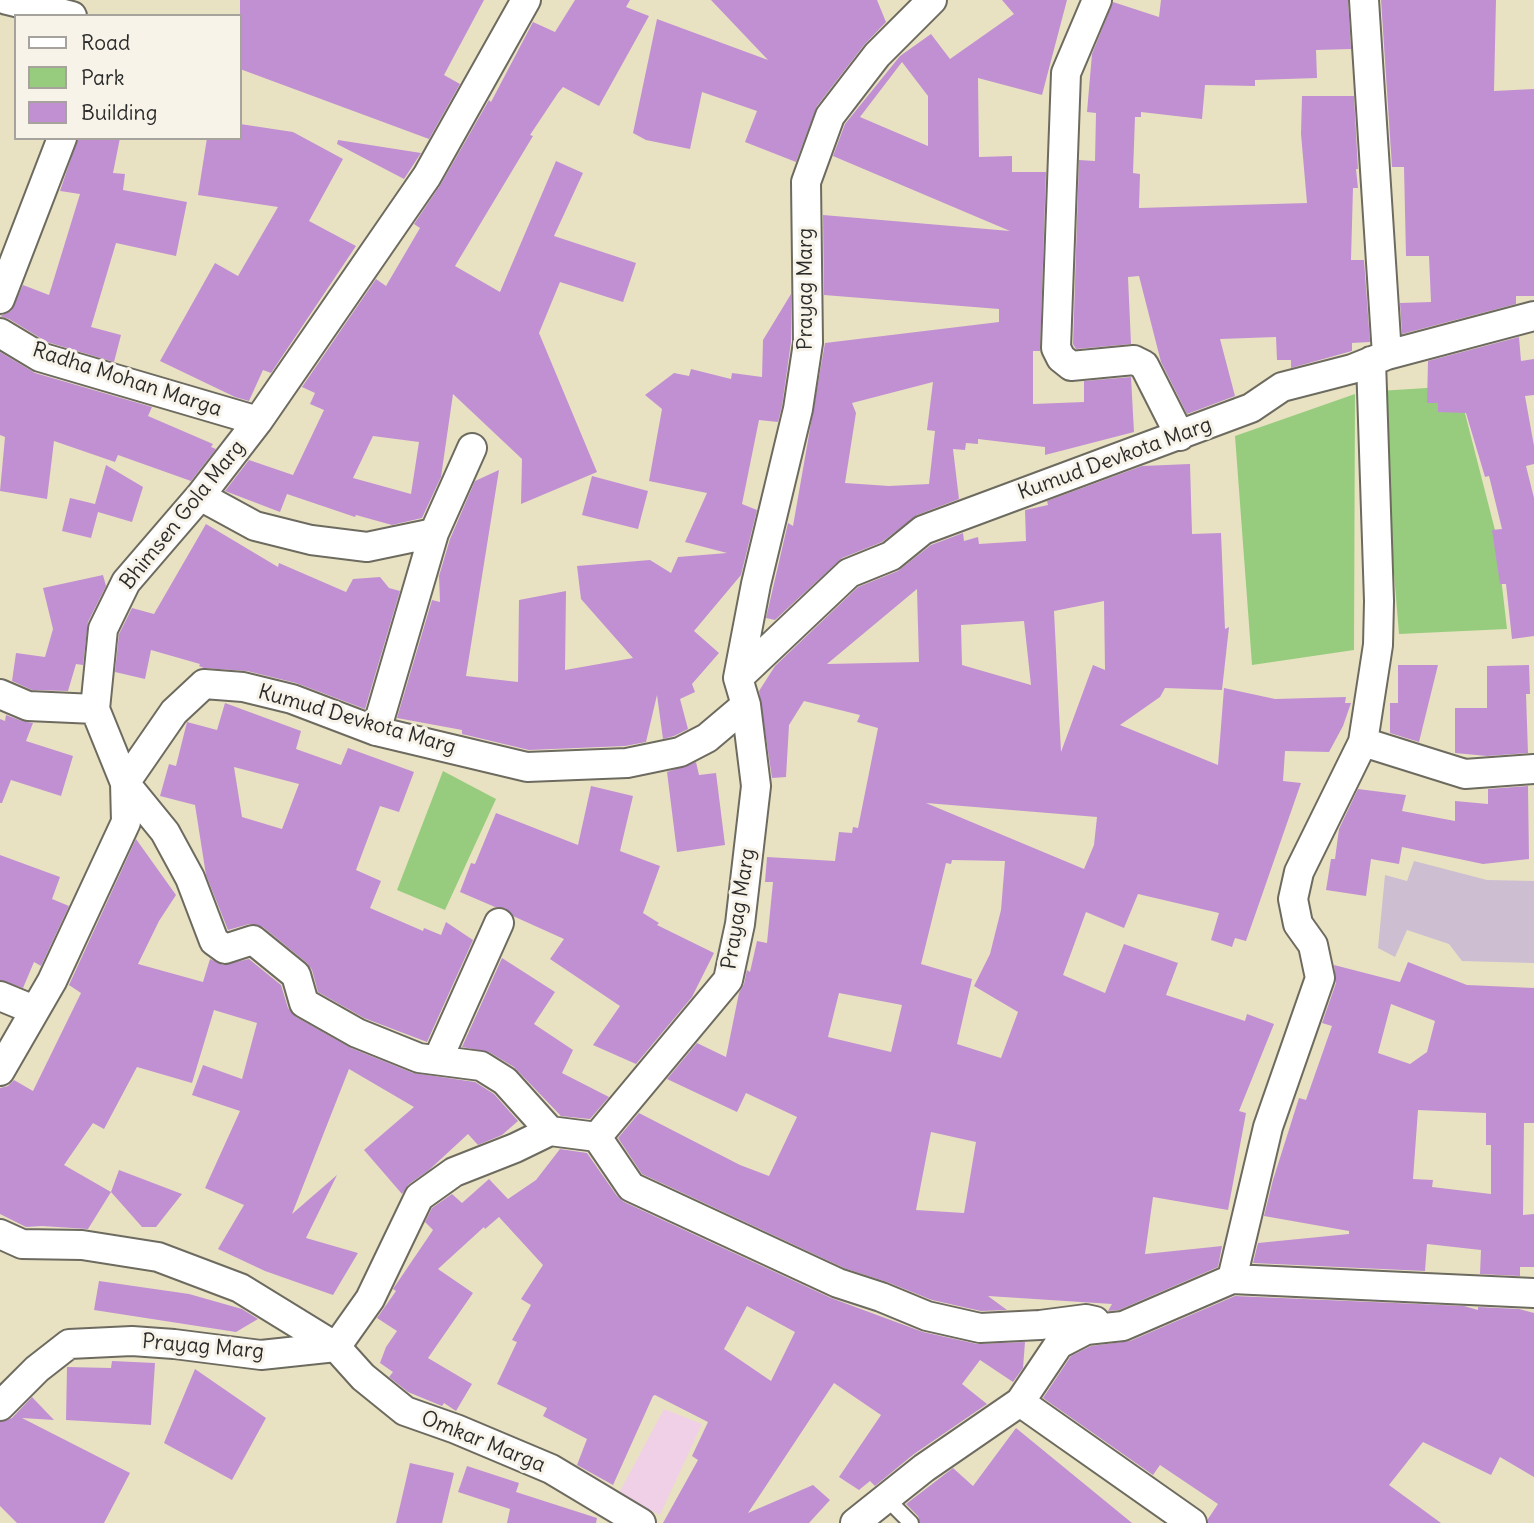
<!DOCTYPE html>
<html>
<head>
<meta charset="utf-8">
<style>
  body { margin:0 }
  #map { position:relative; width:1534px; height:1523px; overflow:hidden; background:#e8e2c2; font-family:Delius,sans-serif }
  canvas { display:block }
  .legend { position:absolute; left:14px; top:14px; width:228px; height:126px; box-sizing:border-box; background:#f7f3e8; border:2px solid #a5a39c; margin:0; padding:9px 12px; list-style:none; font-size:21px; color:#2b2b2b }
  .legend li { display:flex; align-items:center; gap:14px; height:35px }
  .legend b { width:35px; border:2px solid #a5a39c }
</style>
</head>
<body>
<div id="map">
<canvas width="1534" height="1523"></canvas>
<ul class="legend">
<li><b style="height:9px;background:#fff"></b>Road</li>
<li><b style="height:19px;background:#97cc7e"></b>Park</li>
<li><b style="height:19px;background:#c190d3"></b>Building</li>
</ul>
</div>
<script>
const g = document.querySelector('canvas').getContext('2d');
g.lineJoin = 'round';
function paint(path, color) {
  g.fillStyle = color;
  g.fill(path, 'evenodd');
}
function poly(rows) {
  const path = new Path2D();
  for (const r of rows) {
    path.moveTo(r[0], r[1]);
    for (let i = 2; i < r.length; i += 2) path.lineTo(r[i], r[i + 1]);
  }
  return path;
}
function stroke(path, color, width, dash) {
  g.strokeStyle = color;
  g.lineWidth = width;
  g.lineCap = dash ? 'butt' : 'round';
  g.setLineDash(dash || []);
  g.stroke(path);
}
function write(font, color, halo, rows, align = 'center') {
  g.font = font + ' Delius,sans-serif';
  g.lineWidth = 6;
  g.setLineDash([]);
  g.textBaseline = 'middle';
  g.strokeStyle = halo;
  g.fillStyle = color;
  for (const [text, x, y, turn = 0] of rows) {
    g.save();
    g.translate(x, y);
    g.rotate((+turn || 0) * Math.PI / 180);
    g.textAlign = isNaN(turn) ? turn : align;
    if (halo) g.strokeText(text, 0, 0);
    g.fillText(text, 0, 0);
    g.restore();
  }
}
paint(poly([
  [664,1409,702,1424,660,1515,618,1495]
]), '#efd0e6');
paint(poly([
  [1414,861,1487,880,1534,881,1534,963,1462,961,1449,944,1407,930,1395,957,1378,948,1385,875,1407,881]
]), '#cdbed2');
paint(poly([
  [1458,386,1496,534,1507,629,1399,634,1379,391],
  [1355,394,1354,650,1252,665,1235,436],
  [443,771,496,799,445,910,397,890]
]), '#97cc7e');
paint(poly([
  [240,0,484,0,444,75,460,84,429,139,240,69],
  [575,0,630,0,626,7,649,16,599,106,563,87,558,93,530,135,533,136,455,266,500,292,556,161,583,173,554,236,636,263,623,302,560,282,539,333,597,472,521,504,522,459,453,394,441,477,422,518,392,525,356,515,355,517,287,494,280,512,225,491,249,460,293,475,324,410,310,404,315,393,302,387,376,279,386,286,420,228,414,224,441,184,489,100,491,102,533,22,555,32],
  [373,436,419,442,411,494,353,478],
  [711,0,877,0,886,22,864,45,817,106,796,162,745,142,757,111,702,92,690,149,646,140,633,133,657,19,768,60],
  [1002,0,1067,0,1042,95,978,78,979,157,1012,156,1012,172,1046,172,1040,351,1033,351,1033,404,1084,402,1084,381,1131,377,1134,432,1045,455,1045,447,978,439,978,444,966,443,965,450,953,449,959,499,917,515,882,542,842,558,775,620,766,618,788,523,793,526,825,343,999,322,999,309,824,295,823,215,1010,231,833,156,845,124,900,56,931,34,950,59,1014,14],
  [902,62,928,96,928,146,860,117],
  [933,382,927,430,935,431,929,484,889,486,845,483,856,413,852,403],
  [1161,0,1348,0,1351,49,1316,50,1317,78,1255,80,1255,86,1205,85,1202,119,1141,112,1141,117,1135,117,1133,173,1140,174,1139,208,1307,203,1301,134,1302,96,1354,96,1358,169,1356,169,1358,188,1353,188,1351,260,1364,260,1370,342,1352,343,1352,351,1291,368,1291,360,1277,360,1276,337,1220,339,1235,396,1187,414,1161,362,1139,276,1128,277,1131,344,1076,349,1073,344,1079,160,1095,161,1096,113,1087,112,1092,54,1113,2,1159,17],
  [1381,0,1496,0,1494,91,1534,89,1534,296,1516,296,1516,304,1402,334,1400,303,1431,302,1429,256,1406,256,1404,167,1392,167],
  [240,124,293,132,343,159,309,221,356,246,271,373,263,370,249,401,235,397,160,361,215,263,238,276,278,207,198,195,207,138,240,138],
  [78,138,120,138,113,173,125,174,123,190,187,202,176,256,116,243,91,327,121,335,114,362,47,342,9,319,0,316,11,311,23,285,49,295,80,194,60,191],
  [338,140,421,153,404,179,337,144],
  [791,294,791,342,782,406,778,422,759,420,742,504,757,510,741,575,694,631,719,653,692,684,695,692,680,699,688,729,674,736,663,739,657,695,646,742,625,746,529,750,462,734,462,730,397,718,432,600,440,602,439,576,450,539,475,481,499,470,466,676,518,682,519,600,566,591,565,670,633,658,581,599,577,566,650,560,671,573,678,557,727,553,685,542,707,493,649,481,662,409,645,395,674,373,689,376,691,369,731,379,732,373,762,377,763,340],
  [1519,337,1521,361,1534,359,1534,395,1525,396,1534,446,1534,464,1526,466,1534,498,1534,636,1512,639,1506,584,1500,584,1492,530,1502,529,1489,476,1485,477,1466,413,1438,412,1438,403,1427,403,1428,361],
  [0,352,35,373,152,407,148,416,213,444,211,447,216,449,191,481,118,455,115,462,54,441,47,499,0,491,5,437,0,435],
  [1190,464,1192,534,1221,533,1225,629,1229,627,1222,690,1165,688,1160,697,1120,725,1218,765,1224,688,1275,699,1346,697,1345,703,1351,703,1343,726,1329,752,1285,751,1283,781,1301,783,1246,941,1235,938,1232,947,1211,940,1219,913,1138,894,1124,928,1086,912,1063,975,1105,993,1124,944,1178,963,1166,995,1245,1021,1247,1014,1274,1024,1239,1111,1246,1113,1228,1210,1153,1197,1145,1254,1222,1246,1218,1267,1119,1310,1108,1311,1112,1304,988,1296,1007,1310,981,1311,932,1300,887,1282,844,1268,642,1174,618,1138,639,1113,740,1165,769,1176,797,1117,746,1093,737,1112,667,1079,697,1043,726,1057,739,993,744,984,747,970,750,972,757,941,767,943,773,882,765,882,767,857,835,861,839,832,852,833,853,827,858,828,878,728,857,722,860,715,804,701,789,725,786,777,772,778,759,691,775,666,858,587,898,571,931,545,963,533,964,541,978,537,979,544,1026,541,1025,510,1048,505,1047,501,1142,466],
  [917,589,919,662,827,664],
  [1104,601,1105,670,1093,665,1061,752,1054,611],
  [1024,621,1031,685,962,665,961,625],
  [926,803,1097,817,1094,845,1084,869],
  [952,860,1005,861,1001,910,990,954,974,986,1018,1012,1001,1058,957,1044,972,979,921,964,946,863,951,864],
  [839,993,902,1005,891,1052,828,1037],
  [931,1132,976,1142,964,1213,916,1210],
  [106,465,143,487,132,522,98,512,91,538,62,531,70,498,95,504],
  [592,476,648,491,638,529,582,515],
  [206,524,278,567,279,563,346,592,353,579,380,577,389,588,400,591,365,709,296,683,247,671,204,668,199,666,200,664,151,650,145,679,115,672,119,634,132,608,154,614],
  [103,575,106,586,88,622,83,665,76,664,68,691,32,690,12,681,16,653,45,657,53,629,43,588],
  [1398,665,1438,665,1419,742,1390,733,1390,703,1398,703],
  [1529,665,1530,694,1526,694,1528,753,1487,756,1455,753,1455,708,1487,708,1487,666],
  [225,703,301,731,296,749,341,765,348,748,414,772,399,812,380,806,356,870,381,881,370,908,423,931,424,928,441,935,446,922,473,940,427,1042,364,1018,318,992,312,970,307,963,263,927,249,924,228,930,206,875,195,805,160,796,169,764,176,766,187,722,217,730],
  [234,767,299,784,282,829,242,817],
  [6,715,22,721,33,723,26,741,73,756,61,796,11,780,2,803,0,803,0,719,5,721],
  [696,762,699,775,716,773,725,845,677,852,667,772],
  [591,786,633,796,620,851,660,866,643,913,659,923,657,925,714,953,692,997,636,1064,593,1045,620,1006,550,959,564,939,513,916,505,908,495,907,460,892,471,863,475,864,496,813,578,845],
  [1528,786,1529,859,1483,864,1402,847,1399,864,1371,859,1366,896,1326,890,1331,859,1335,859,1339,829,1358,789,1406,795,1402,811,1455,821,1455,801,1488,804,1488,789],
  [136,839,176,895,159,921,138,964,203,982,210,959,223,965,249,959,281,985,288,1008,296,1017,351,1048,413,1073,475,1082,494,1094,518,1121,502,1135,478,1145,468,1134,429,1170,409,1184,402,1194,364,1150,414,1107,349,1069,292,1214,337,1175,306,1238,358,1253,333,1295,265,1271,218,1249,244,1205,205,1188,240,1111,192,1095,203,1065,242,1079,257,1023,214,1010,192,1083,137,1067,104,1129,93,1123,64,1165,111,1192,88,1229,42,1226,26,1227,0,1214,0,1088,8,1086,14,1080,33,1091,81,993,69,985],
  [0,855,60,877,52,899,69,906,41,966,34,962,23,988,0,980],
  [502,958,555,992,534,1024,573,1050,562,1073,609,1097,590,1119,561,1116,514,1067,489,1052,462,1047],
  [1408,962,1467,985,1534,988,1534,1123,1524,1123,1523,1215,1534,1214,1534,1267,1520,1267,1520,1276,1480,1274,1481,1250,1427,1244,1425,1271,1253,1263,1258,1243,1349,1234,1349,1231,1264,1216,1273,1180,1299,1098,1306,1100,1332,1026,1322,1023,1336,983,1334,965,1400,982],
  [1391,1004,1435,1021,1427,1052,1410,1064,1378,1053],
  [1418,1110,1486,1113,1486,1145,1491,1145,1491,1194,1432,1187,1433,1180,1413,1179],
  [560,1149,587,1153,617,1196,624,1202,831,1298,923,1332,977,1344,1025,1342,1023,1368,1013,1382,980,1360,962,1384,987,1404,914,1454,875,1486,870,1481,859,1490,839,1477,881,1415,834,1383,748,1513,813,1485,830,1500,809,1523,663,1523,698,1460,692,1456,708,1422,655,1395,653,1396,613,1485,577,1465,587,1439,543,1416,547,1408,497,1384,517,1342,512,1340,531,1305,521,1299,543,1265,499,1217,485,1229,484,1227,438,1269,473,1293,428,1358,472,1384,456,1411,444,1403,442,1406,408,1392,389,1377,393,1372,380,1363,386,1347,397,1331,377,1318,396,1291,393,1289,395,1286,433,1230,425,1222,432,1208,452,1194,462,1203,489,1179,508,1199,536,1180],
  [747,1306,795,1332,771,1381,724,1349],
  [119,1170,182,1194,156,1227,142,1227,111,1192],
  [99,1281,189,1294,242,1309,258,1319,236,1332,94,1310],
  [1235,1296,1464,1306,1478,1310,1478,1307,1519,1309,1534,1313,1534,1477,1500,1457,1491,1475,1423,1442,1389,1485,1441,1523,1208,1523,1208,1519,1218,1504,1160,1465,1153,1475,1043,1398,1071,1356,1091,1346,1130,1341],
  [112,1361,155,1363,151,1425,66,1420,67,1367,111,1368],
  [195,1369,266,1418,232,1480,164,1443],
  [32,1397,54,1420,22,1418,130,1473,104,1523,17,1523,0,1506,0,1422,12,1418],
  [1016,1428,1132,1523,920,1523,918,1516,906,1504,953,1468,973,1486],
  [410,1463,454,1473,442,1523,396,1523],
  [467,1466,519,1483,516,1492,597,1518,596,1523,507,1523,510,1509,458,1492]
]), '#c190d3');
const service = poly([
  [886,1498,911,1523]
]);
const minor = poly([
  [7,0,72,16],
  [1097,0,1066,73,1056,348,1061,358,1071,366,1134,360,1144,365,1180,436],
  [1364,0,1387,355],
  [0,299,62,138],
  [0,333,40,357,258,421],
  [200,496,255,526,311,540,367,547,434,533],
  [738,678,849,573,891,556,923,530,1251,408,1282,387,1352,369,1387,355,1534,316],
  [0,694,28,706,95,709],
  [376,731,434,533,472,448],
  [1363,742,1465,774,1534,769],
  [125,783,174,712,204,684,243,687,292,699,376,731,527,767,627,763,680,752,707,738,746,705],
  [125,783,165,832,190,878,214,941,225,949,253,940,296,975,304,1003,357,1033,419,1058,481,1066,505,1081,550,1131],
  [0,996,34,1010],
  [438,1059,499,923],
  [0,1071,52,981,126,822,125,783,95,709,103,629,126,582,200,496,258,421,427,176,526,0],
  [597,1137,728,980,740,924,756,786,746,705,738,678,756,584,798,409,808,343,806,182,830,116,877,55,932,0],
  [597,1137,631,1187,838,1283,881,1297,927,1316,980,1328,1040,1325,1086,1319,1095,1321],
  [0,1234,22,1244,82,1245,158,1257,240,1288,336,1347,363,1377,405,1411,456,1429,551,1469,641,1523],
  [1232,1279,1268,1127,1320,978,1313,945,1298,924,1293,899,1299,872,1363,742,1378,645,1379,601,1371,361],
  [1020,1402,1192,1523],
  [0,1406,37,1369,69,1344,132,1341,174,1344,261,1355,336,1347,370,1299,419,1197,454,1172,515,1148,550,1131,597,1137],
  [855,1523,924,1468,1020,1402,1059,1344,1086,1330,1123,1326,1232,1279,1534,1293]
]);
stroke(service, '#6d6b60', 18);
stroke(minor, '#6d6b60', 32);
stroke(service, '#fff', 14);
stroke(minor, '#fff', 28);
write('21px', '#2b2b2b', '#f7f3e8', [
  ["Prayag Marg",806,289,-90],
  ["Radha Mohan Marga",127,380,18],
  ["Kumud Devkota Marg",1115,459,-20],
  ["Bhimsen Gola Marg",183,515,-51],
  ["Kumud Devkota Marg",357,720,16],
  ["Prayag Marg",739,909,-81],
  ["Prayag Marg",203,1347,5],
  ["Omkar Marga",483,1442,22]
]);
</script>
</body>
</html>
